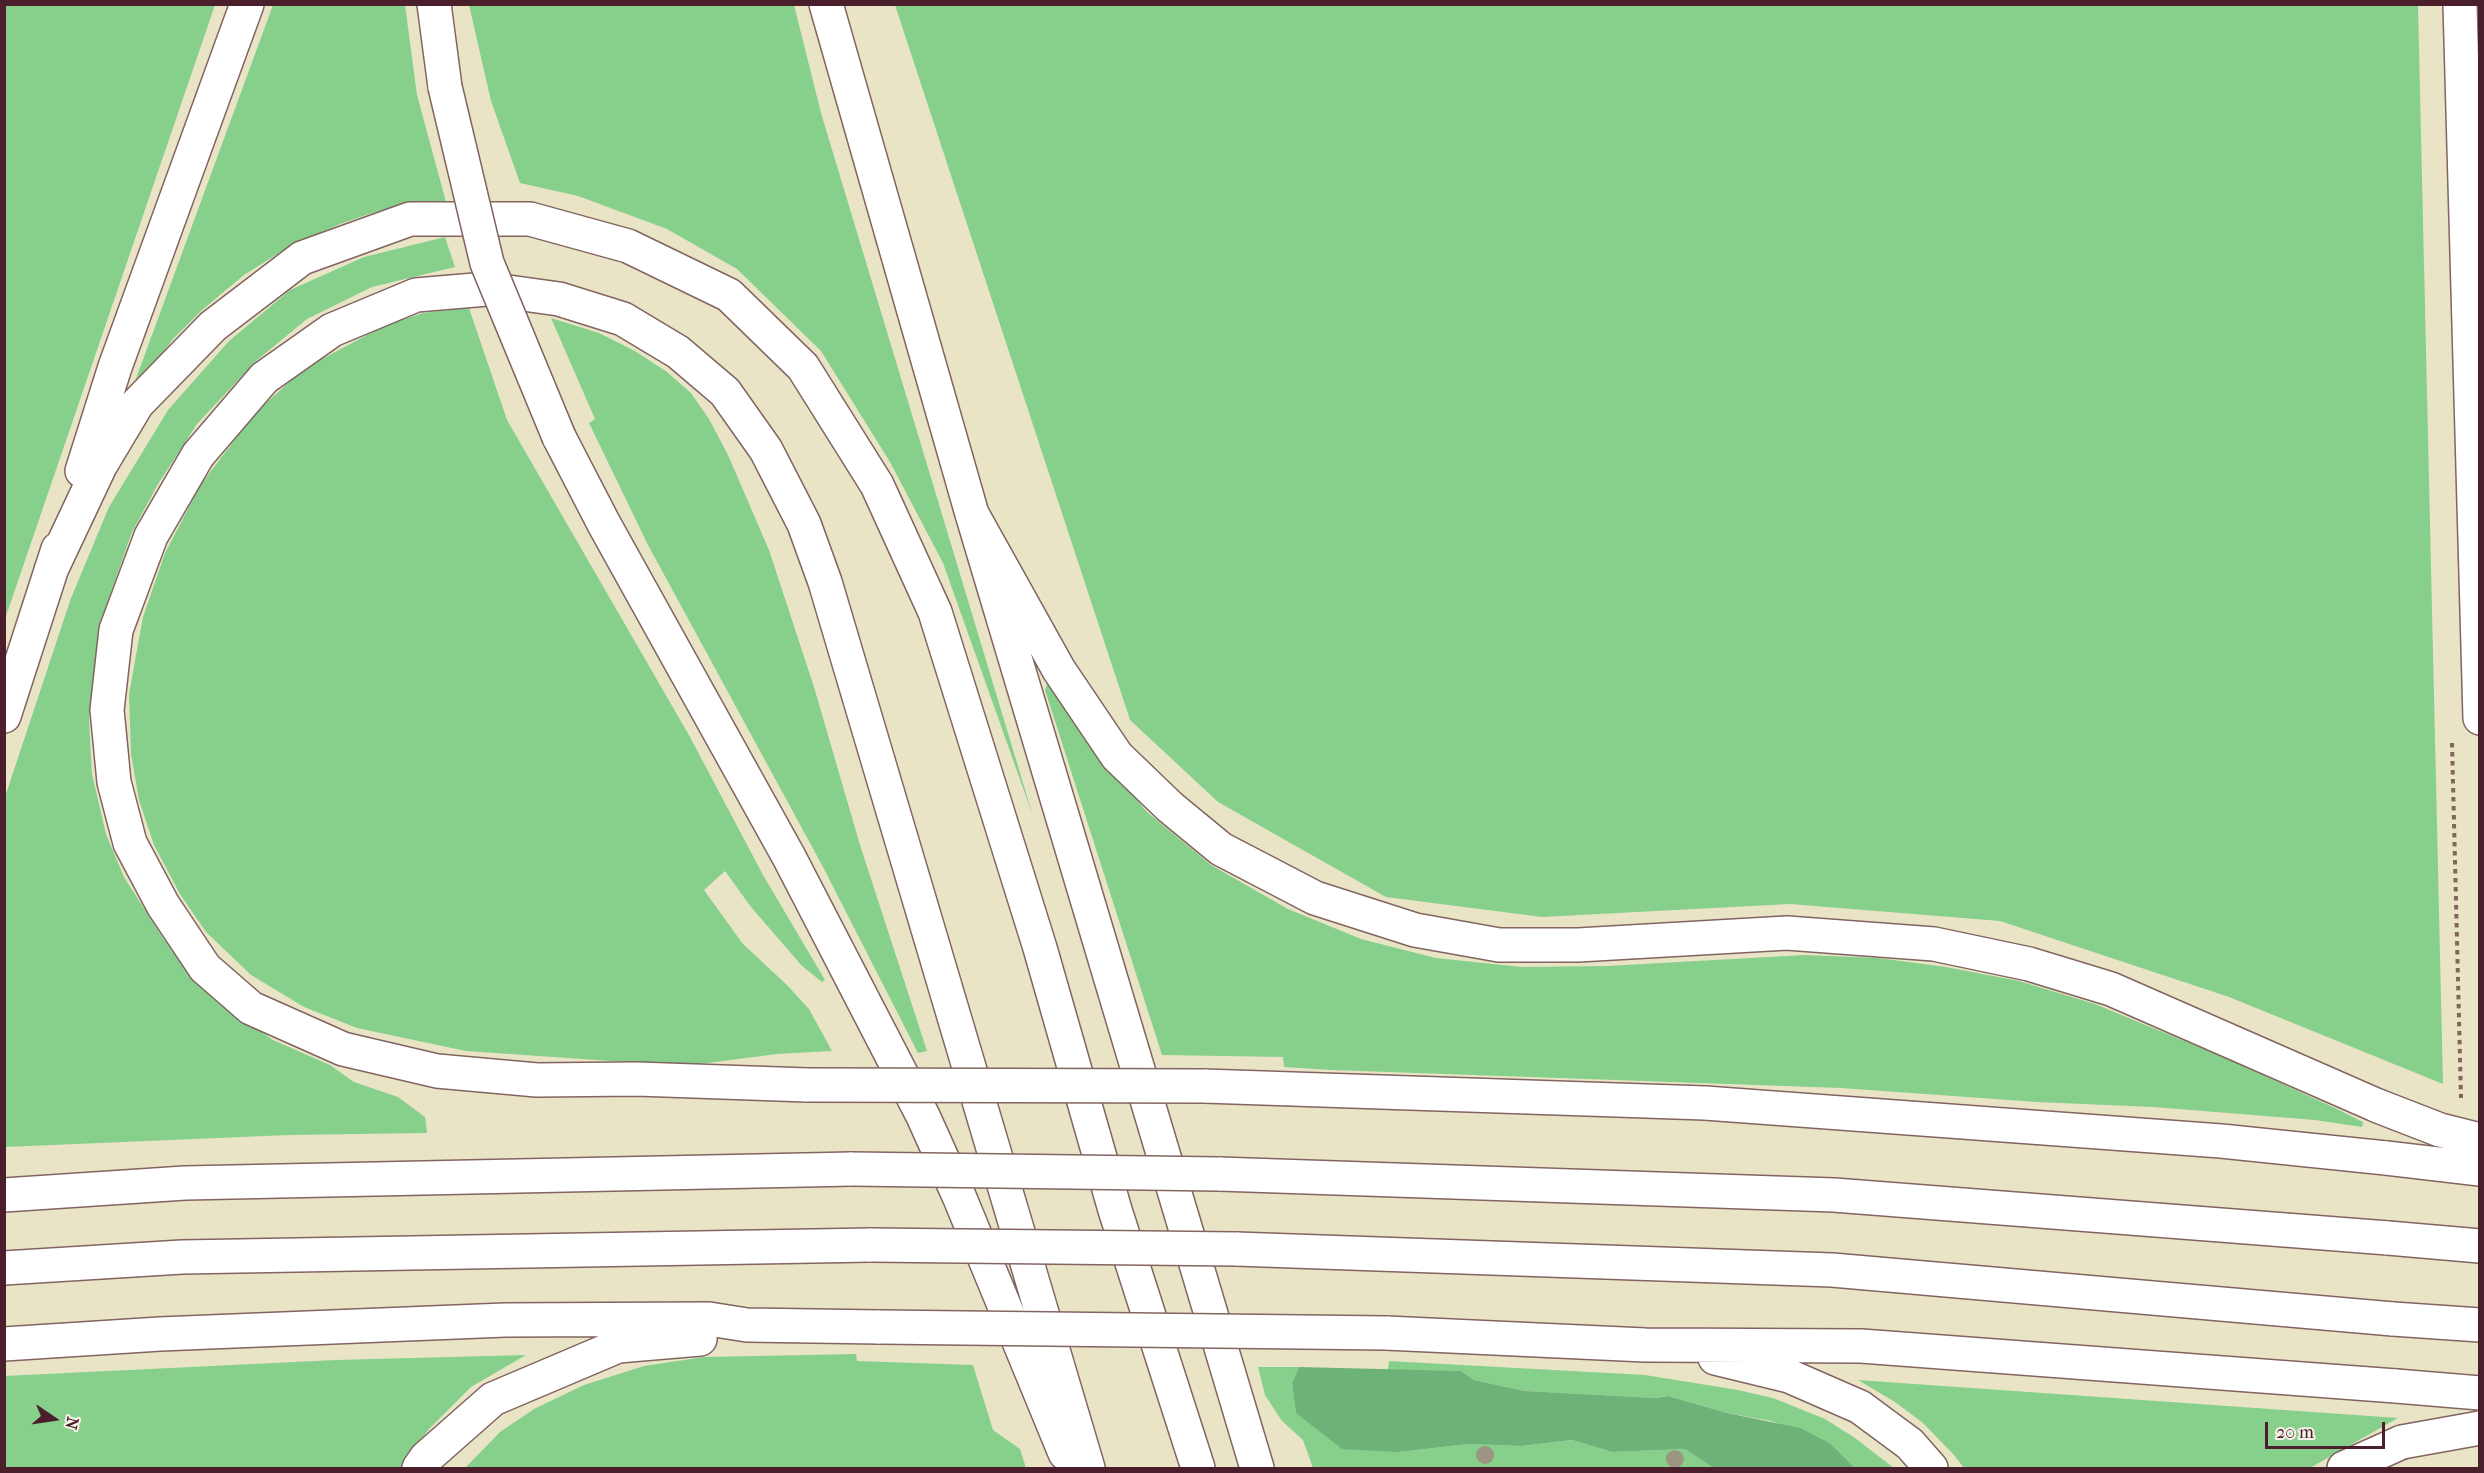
<!DOCTYPE html>
<html>
<head>
<meta charset="utf-8">
<style>
  body { margin:0 }
  #map { position:relative; width:2484px; height:1473px; overflow:hidden; background:#eae4c6; font-family:"IM FELL French Canon",serif }
  canvas { display:block }
  .frame { position:absolute; inset:0; border:6px solid #4a1f2b; pointer-events:none }
  .north { position:absolute; left:24px; top:1389px; width:60px; height:60px; -webkit-text-stroke:4px #f7f3e8; paint-order:stroke; rotate:103deg; font-size:16px; font-weight:700; line-height:24px; text-align:center; color:#4a1f2b }
  .north::after { content:''; display:block; margin:auto; width:21px; height:27px; background:#4a1f2b; clip-path:polygon(50% 0,100% 100%,50% 72%,0 100%) }
  .scale { position:absolute; left:2265px; top:1422px; width:120px; height:27px; box-sizing:border-box; border:3px solid #4a1f2b; border-top:0; padding-left:8px; font-size:18px; line-height:21px; white-space:nowrap; color:#4a1f2b; -webkit-text-stroke:4px #f7f3e8; paint-order:stroke }
</style>
</head>
<body>
<div id="map">
<canvas width="2484" height="1473"></canvas>
<div class="frame"></div>
<div class="north">N</div>
<div class="scale">20 m</div>
</div>
<script>
const g = document.querySelector('canvas').getContext('2d');
g.lineJoin = 'round';
function paint(path, color) {
  g.fillStyle = color;
  g.fill(path, 'evenodd');
}
function poly(rows) {
  const path = new Path2D();
  for (const r of rows) {
    path.moveTo(r[0], r[1]);
    for (let i = 2; i < r.length; i += 2) path.lineTo(r[i], r[i + 1]);
  }
  return path;
}
function stroke(path, color, width, dash) {
  g.strokeStyle = color;
  g.lineWidth = width;
  g.lineCap = dash ? 'butt' : 'round';
  g.setLineDash(dash || []);
  g.stroke(path);
}
paint(poly([
  [5,4,215,5,5,619,4,5],
  [273,5,405,5,417,95,446,202,405,204,369,214,340,224,287,248,244,275,202,310,173,339,145,376,134,384],
  [469,5,794,5,821,113,1033,816,943,563,890,462,821,351,737,269,667,229,578,196,520,183,491,101],
  [895,5,2418,5,2443,1084,2229,997,2000,921,1790,904,1542,917,1386,897,1218,802,1130,720],
  [445,237,455,267,372,287,307,319,256,361,197,424,158,484,132,532,111,592,96,651,89,720,92,774,106,834,124,877,163,938,201,988,273,1040,330,1065,354,1082,398,1097,425,1117,427,1133,289,1135,5,1147,5,797,71,598,109,507,168,410,229,341,290,290,364,257],
  [469,308,507,420,690,737,763,875,825,980,822,982,802,966,751,907,725,871,704,890,743,944,787,985,809,1009,832,1051,777,1054,684,1066,466,1051,357,1028,304,1007,251,975,206,932,180,894,154,845,139,800,131,754,129,694,143,617,165,553,201,484,256,412,305,368,386,325,423,313],
  [551,318,599,333,635,351,667,372,691,393,709,419,728,455,769,550,814,687,860,845,927,1051,918,1053,823,867,648,545,589,423,595,419],
  [1049,678,1097,753,1147,812,1211,865,1288,909,1361,939,1436,958,1522,967,1607,966,1804,955,1878,958,1946,967,2019,981,2095,1004,2223,1057,2335,1108,2363,1122,2362,1127,2315,1120,2153,1107,2037,1102,1841,1088,1332,1070,1284,1067,1283,1057,1162,1055,1045,690],
  [856,1354,857,1361,973,1365,993,1430,1020,1449,1026,1468,465,1468,500,1432,534,1409,584,1385,644,1366,704,1357],
  [526,1355,471,1387,429,1429,400,1468,5,1468,4,1376,336,1360],
  [1389,1361,1645,1375,1738,1390,1773,1398,1825,1419,1855,1438,1894,1468,1855,1468,1831,1444,1771,1421,1727,1413,1668,1396,1656,1398,1525,1391,1474,1380,1461,1371,1388,1370],
  [1258,1367,1299,1367,1292,1383,1296,1413,1399,1452,1468,1444,1521,1446,1572,1440,1612,1452,1685,1449,1712,1467,1720,1468,1313,1468,1303,1440,1282,1421,1265,1395],
  [1858,1380,2398,1418,2310,1468,1964,1468,1954,1455,1923,1423,1895,1402]
]), '#87d08c');
paint(poly([
  [1299,1367,1461,1371,1474,1380,1525,1391,1656,1398,1668,1396,1727,1413,1800,1428,1831,1444,1855,1468,1720,1468,1712,1467,1685,1449,1612,1452,1572,1440,1521,1446,1468,1444,1399,1452,1342,1449,1296,1413,1292,1383]
]), '#6db278');
const tertiary = poly([
  [2460,4,2480,718]
]);
const motorway = poly([
  [434,4,445,87],
  [826,4,972,514,1257,1468],
  [559,437,604,524,789,857,923,1116,959,1196,1065,1453],
  [82,471,115,367,247,4],
  [972,514,1059,670,1117,756,1170,807,1221,849,1315,898,1415,930,1499,945,1578,945,1787,933,1934,944,2029,964,2111,989,2378,1106],
  [51,570,100,466,137,404,213,326,302,258,410,219,530,219,628,246,729,295,803,367,877,485,935,612,1040,948,1115,1210,1198,1468],
  [4,716,58,549],
  [807,1085,637,1079,537,1080,437,1071,343,1049,251,1008,205,968,163,905,130,843,114,782,107,710,116,630,151,536,198,455,264,378,332,330,416,295,487,289,559,299,623,319,678,352,725,392,766,450,804,524,825,582,1088,1468],
  [1204,1086,1705,1103,2221,1141,2386,1158],
  [1219,1174,1834,1195,2388,1238],
  [4,1195,185,1183,852,1169],
  [1236,1249,1832,1270,2393,1319],
  [4,1268,182,1257,871,1245],
  [1386,1333,1645,1345,1861,1346,2396,1386],
  [4,1344,160,1334,505,1320,709,1319,747,1325,880,1327],
  [1715,1358,1789,1376,1860,1407,1910,1444,1931,1468],
  [419,1468,426,1458,493,1399,618,1346,700,1339],
  [2344,1468,2402,1442]
]);
stroke(tertiary, '#826461', 36);
stroke(motorway, '#826461', 36);
stroke(poly([
  [2452,743,2461,1098]
]), '#826461', 4, [4.5, 4.5]);
stroke(tertiary, '#fff', 33);
stroke(motorway, '#fff', 33);
const motorwayBridge = poly([
  [445,87,487,263,559,437],
  [807,1085,1204,1086],
  [2378,1106,2440,1130,2480,1140],
  [2386,1158,2480,1169],
  [852,1169,1219,1174],
  [2388,1238,2480,1246],
  [871,1245,1236,1249],
  [2393,1319,2480,1325],
  [880,1327,1386,1333],
  [2396,1386,2480,1393],
  [2402,1442,2480,1428]
]);
stroke(motorwayBridge, '#826461', 36, []);
stroke(motorwayBridge, '#fff', 33);
g.fillStyle = '#9c9581';
for (const [x, y] of [
  [1485,1455],
  [1675,1459]
]) {
  g.beginPath();
  g.arc(x, y, 9, 0, 2 * Math.PI);
  g.fill();
}
</script>
</body>
</html>
